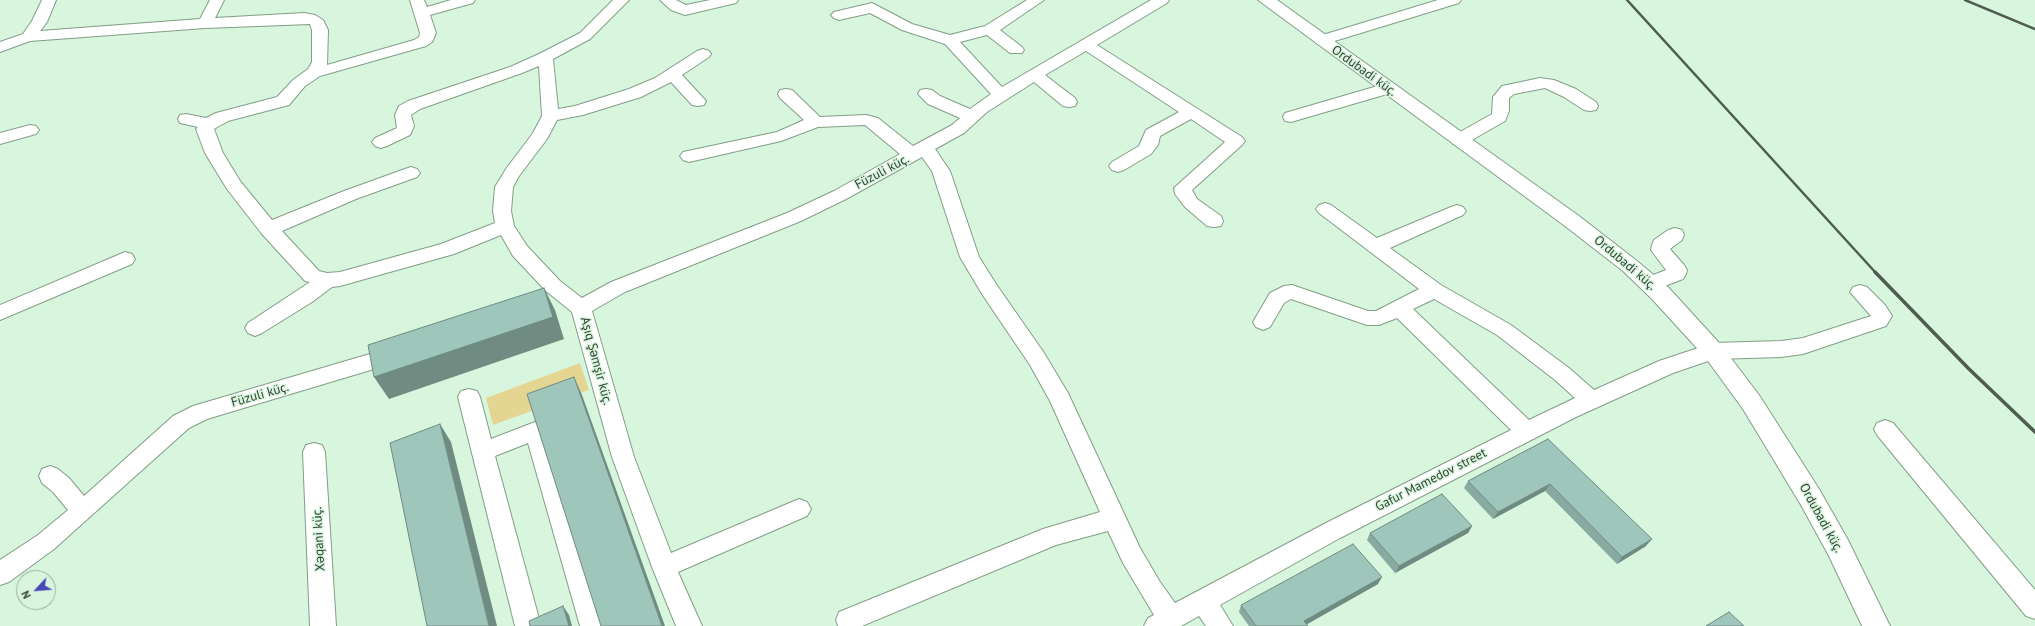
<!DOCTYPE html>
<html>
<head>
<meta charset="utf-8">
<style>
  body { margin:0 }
  #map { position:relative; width:2035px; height:626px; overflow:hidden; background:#d8f6dd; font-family:"PT Sans",sans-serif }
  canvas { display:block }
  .north { position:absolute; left:16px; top:570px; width:40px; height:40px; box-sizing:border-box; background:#d8f6dd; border:1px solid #97ae9b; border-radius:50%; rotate:244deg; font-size:11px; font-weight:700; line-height:16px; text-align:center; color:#354137 }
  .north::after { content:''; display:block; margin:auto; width:14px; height:18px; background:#4845bb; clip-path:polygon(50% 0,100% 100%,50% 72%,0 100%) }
</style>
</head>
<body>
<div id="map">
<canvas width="2035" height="626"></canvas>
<div class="north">N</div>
</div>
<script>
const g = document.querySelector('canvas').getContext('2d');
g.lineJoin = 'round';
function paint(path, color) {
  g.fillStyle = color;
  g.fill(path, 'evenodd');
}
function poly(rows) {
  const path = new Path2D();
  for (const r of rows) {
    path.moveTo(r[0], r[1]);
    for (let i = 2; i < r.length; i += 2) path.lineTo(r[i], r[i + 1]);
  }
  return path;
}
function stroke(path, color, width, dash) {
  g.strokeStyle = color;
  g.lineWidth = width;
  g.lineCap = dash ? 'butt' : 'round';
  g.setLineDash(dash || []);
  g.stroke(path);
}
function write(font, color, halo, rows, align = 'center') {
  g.font = font + ' "PT Sans",sans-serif';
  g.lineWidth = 3;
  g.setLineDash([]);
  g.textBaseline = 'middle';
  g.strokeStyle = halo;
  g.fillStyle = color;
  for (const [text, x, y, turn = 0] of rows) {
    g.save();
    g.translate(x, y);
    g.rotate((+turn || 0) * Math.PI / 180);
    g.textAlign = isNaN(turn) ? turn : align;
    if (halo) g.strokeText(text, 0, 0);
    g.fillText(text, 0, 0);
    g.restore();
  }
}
paint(poly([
  [580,363,589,390,493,425,486,398]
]), '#e4d692');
const minor = poly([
  [42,0,56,0,47,22,40,31,200,19,210,0,224,0,215,18,304,13,315,15,323,20,328,30,327,65,414,40,419,37,420,33,410,0,424,0,427,7,451,0,475,0,473,3,430,15,436,33,432,42,426,46,320,76,305,86,289,105,228,121,214,129,223,153,240,181,272,220,344,191,405,169,411,167,417,169,420,173,417,177,356,199,282,231,319,271,327,273,340,272,441,244,495,223,493,211,495,187,506,169,533,133,542,116,539,66,522,73,420,109,411,115,414,126,410,135,387,146,381,148,375,146,372,142,375,138,397,128,395,115,399,106,408,101,510,67,539,54,580,33,613,0,629,0,590,39,553,59,558,109,575,106,629,89,655,78,697,51,703,49,709,51,711,54,709,57,682,75,706,101,704,105,698,106,692,105,671,82,641,97,583,115,557,120,547,139,519,176,513,187,511,211,514,226,527,246,560,281,582,298,611,282,787,213,834,191,900,154,865,125,818,127,781,141,689,162,683,160,680,156,683,152,777,132,804,120,780,98,778,94,780,90,786,89,792,90,820,117,866,115,878,118,913,146,952,125,960,118,928,104,918,94,920,90,926,89,932,90,940,96,970,109,991,94,945,44,902,30,870,13,839,20,834,18,831,15,834,12,872,3,912,24,950,35,985,26,1027,0,1044,0,1000,30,1022,47,1024,50,1022,53,1010,53,987,35,960,42,1002,87,1151,0,1169,0,1167,3,1097,45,1242,137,1245,141,1242,145,1192,190,1197,199,1221,216,1223,221,1221,226,1214,227,1207,226,1185,207,1175,194,1174,188,1225,142,1191,119,1160,136,1158,145,1151,154,1124,170,1118,172,1112,170,1109,166,1112,162,1139,146,1146,130,1179,112,1086,51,1045,75,1075,98,1077,102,1075,106,1069,107,1063,106,1034,82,987,112,964,133,935,149,950,171,979,257,996,284,1044,353,1068,393,1140,548,1160,582,1175,603,1324,524,1511,430,1397,318,1379,325,1367,325,1291,299,1284,303,1270,327,1263,330,1256,327,1253,322,1270,293,1284,286,1292,285,1368,311,1376,311,1419,289,1319,213,1316,209,1319,205,1325,203,1331,205,1377,238,1451,207,1457,205,1463,207,1466,211,1463,215,1390,248,1441,285,1511,325,1569,368,1594,390,1659,361,1713,343,1781,341,1803,338,1871,316,1850,292,1853,287,1860,285,1867,287,1885,305,1892,316,1886,326,1803,354,1781,357,1714,359,1673,373,1576,417,1340,538,1220,605,1233,626,1206,626,1199,616,1181,626,1144,626,1148,618,1154,615,1123,563,1108,531,1056,545,862,626,838,626,836,620,839,612,1043,529,1100,512,1050,401,1030,365,982,294,960,257,932,171,922,157,846,199,801,221,625,292,592,311,634,457,671,553,799,499,807,502,811,509,807,516,678,572,702,626,676,626,652,567,612,457,572,312,546,291,513,256,501,235,454,254,340,286,332,287,312,302,262,333,255,336,248,333,245,328,248,323,310,282,305,281,262,234,227,189,205,153,196,129,198,127,180,123,178,119,180,115,186,114,206,118,216,113,277,97,293,80,308,69,312,62,312,30,310,24,205,28,30,41,0,52,0,42,23,34,32,21,42,0],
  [1434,299,1497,335,1555,380,1575,398,1529,420,1413,309,1434,299],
  [660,0,676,0,686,5,710,0,738,0,736,3,685,15,671,10,660,0],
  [1438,0,1461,0,1459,3,1328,43,1322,45,1316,43,1314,40,1316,37,1438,0],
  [1540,78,1554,80,1576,89,1596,102,1598,106,1596,110,1590,111,1584,110,1564,97,1545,88,1514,94,1509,98,1509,111,1505,121,1465,144,1459,145,1453,144,1450,140,1453,136,1492,114,1493,97,1502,86,1540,78],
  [1388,83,1394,84,1396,88,1394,92,1291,122,1285,121,1283,117,1285,113,1388,83],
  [30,125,36,126,39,130,36,134,0,144,0,133,30,125],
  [1675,228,1682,230,1684,235,1682,240,1670,249,1684,265,1687,270,1686,274,1683,279,1657,289,1650,291,1643,289,1640,284,1643,279,1666,270,1651,250,1652,245,1654,240,1668,230,1675,228],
  [125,252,132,254,135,259,132,264,0,320,0,305,125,252],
  [397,346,404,348,407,354,404,360,207,419,189,428,54,549,9,582,0,585,0,560,38,535,68,510,53,492,42,483,39,476,42,469,50,466,58,469,69,478,84,496,173,416,193,406,397,346],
  [469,389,477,391,480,397,491,439,535,422,543,425,606,626,580,626,528,443,495,456,541,626,515,626,458,397,461,391,469,389],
  [1885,420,1893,423,2035,590,2035,619,2026,616,1877,435,1874,429,1877,423,1885,420],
  [314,443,322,445,325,452,336,626,310,626,303,452,306,445,314,443]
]);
const secondary = poly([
  [1258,0,1277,0,1579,216,1637,261,1668,287,1721,345,1759,395,1819,489,1848,540,1890,626,1862,626,1829,556,1801,505,1743,409,1705,357,1652,299,1623,271,1565,226,1258,0]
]);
stroke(minor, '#829e86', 2);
stroke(secondary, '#829e86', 2);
paint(minor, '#fff');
paint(secondary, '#fff');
stroke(poly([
  [1627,0,1876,273],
  [1965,0,2035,29]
]), '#4e5d50', 2.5);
stroke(poly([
  [1875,272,1969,369,2035,432]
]), '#4e5d50', 3.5);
paint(poly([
  [1548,439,1646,546,1617,564,1545,491,1493,519,1464,488,1468,481],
  [1472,526,1468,533,1395,573,1367,540,1370,533],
  [1378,584,1306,624,1308,626,1249,626,1239,612,1241,605]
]), '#88aaa0');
paint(poly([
  [544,288,555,310,564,339,389,399,374,377],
  [574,377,582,395,665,626,662,626],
  [440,424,451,442,497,626,489,626],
  [1550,484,1545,491,1493,519,1498,512],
  [1472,526,1468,533,1395,573,1399,566],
  [1652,539,1646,546,1617,564,1622,557],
  [1382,577,1378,584,1304,626,1304,621],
  [563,606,569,615,572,626,569,626]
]), '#6f8b82');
const building = poly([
  [544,288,553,317,374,377,368,345,544,288],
  [574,377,662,626,601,626,527,394,574,377],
  [440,424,489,626,427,626,390,443,440,424],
  [1548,439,1652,539,1622,557,1550,484,1498,512,1468,481,1548,439],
  [1442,494,1472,526,1399,566,1370,533,1442,494],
  [1353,544,1382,577,1304,621,1308,626,1256,626,1241,605,1353,544],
  [563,606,569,626,530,626,529,621,563,606],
  [1729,612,1744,626,1706,626,1729,612]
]);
paint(building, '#9ec6ba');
stroke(building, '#6f8b82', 1);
write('13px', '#354137', '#d8f6dd', [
  ["Ordubadi küç.",1364,71,36],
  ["Füzuli küç.",882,172,-28],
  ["Ordubadi küç.",1625,263,40],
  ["Aşıq Şəmşir küç.",596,361,75],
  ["Füzuli küç.",260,395,-16],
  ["Gafur Mamedov street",1431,480,-27],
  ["Ordubadi küç.",1821,518,61],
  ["Xəqani küç.",319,539,-93]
]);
</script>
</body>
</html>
